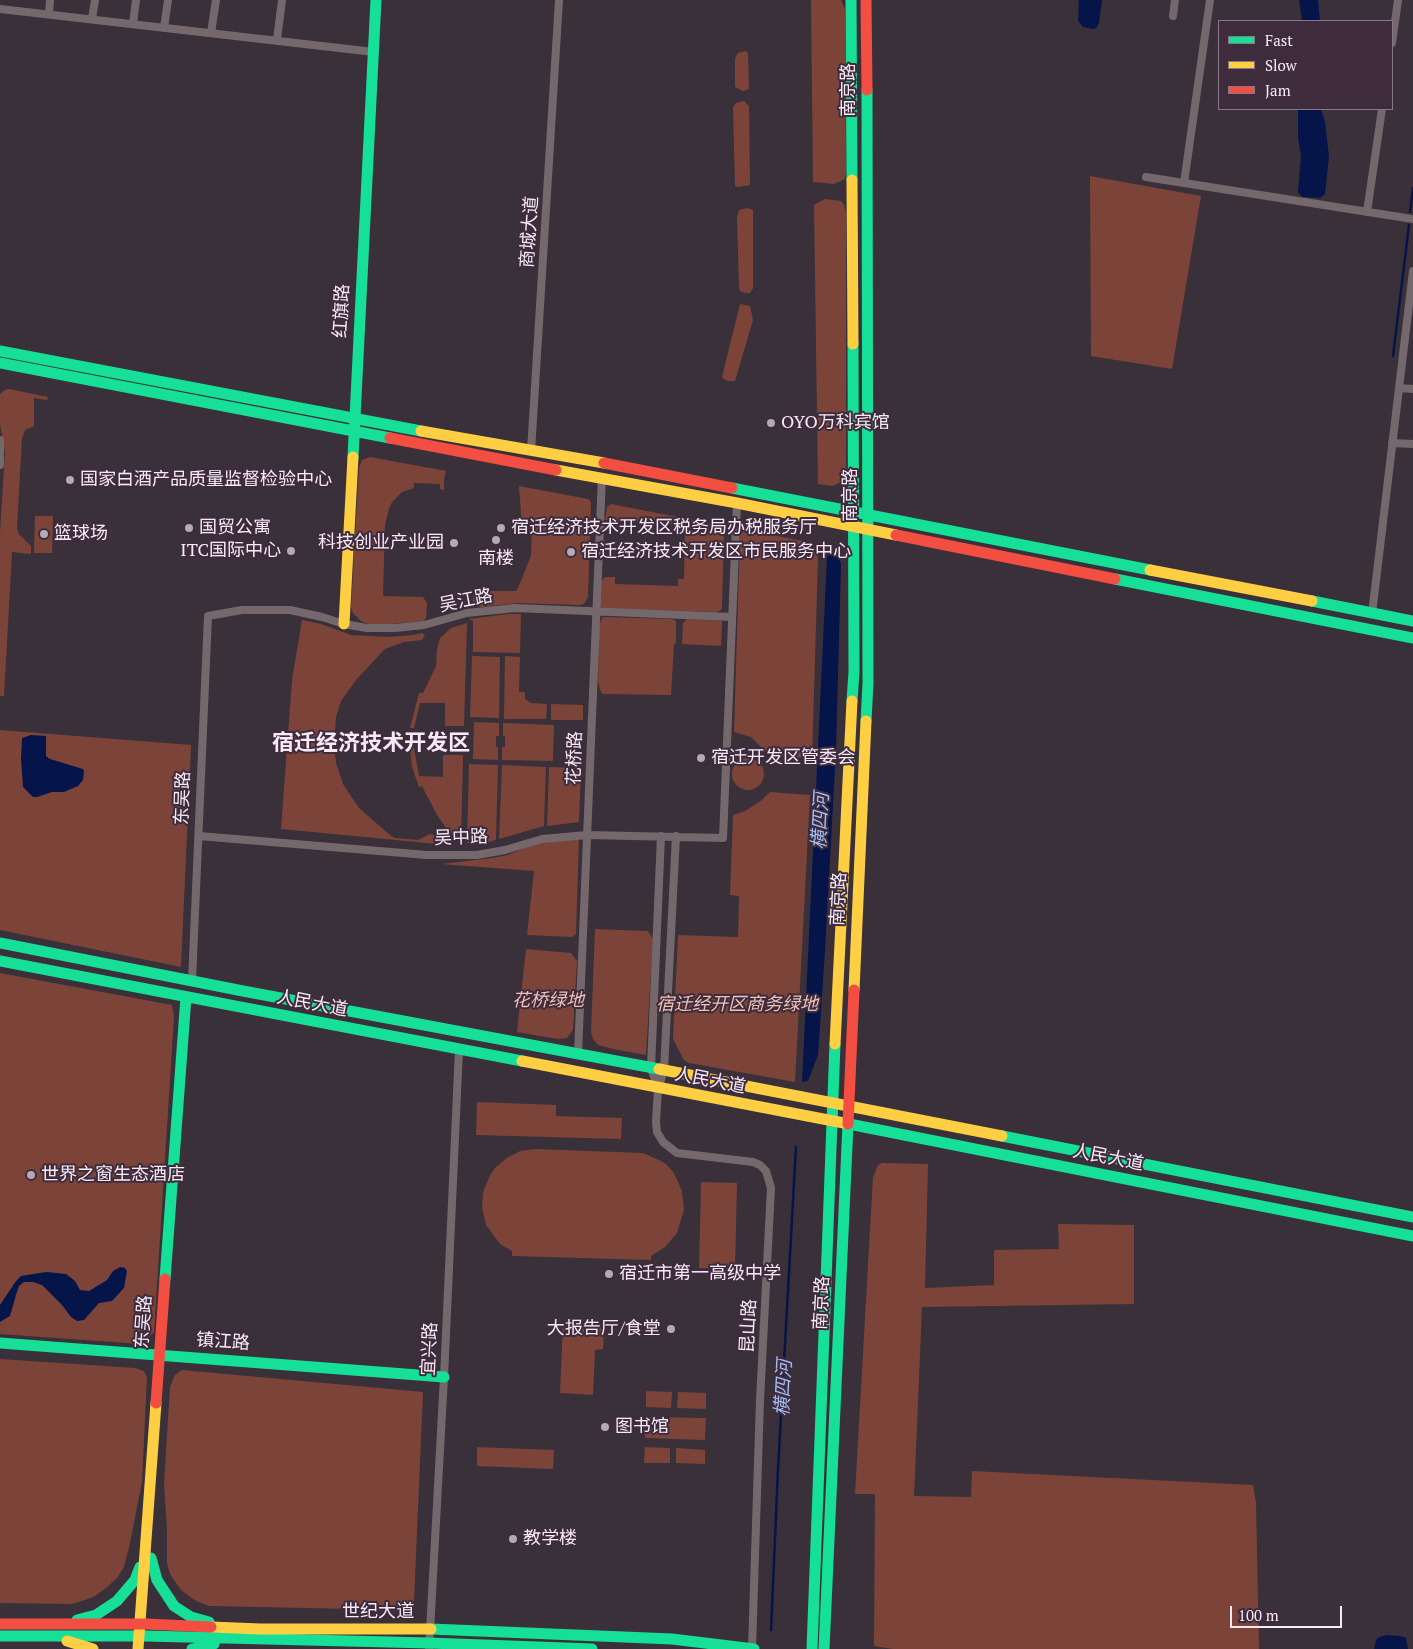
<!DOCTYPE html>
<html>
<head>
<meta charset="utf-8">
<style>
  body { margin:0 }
  #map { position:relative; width:1413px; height:1649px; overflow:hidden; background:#3a303a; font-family:"PT Serif",serif }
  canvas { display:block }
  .legend { position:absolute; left:1218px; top:20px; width:175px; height:90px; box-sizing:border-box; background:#3e2c3d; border:1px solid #887887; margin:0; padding:6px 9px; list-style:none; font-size:15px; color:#f7eaf6 }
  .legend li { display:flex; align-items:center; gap:10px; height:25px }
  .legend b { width:25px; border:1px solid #887887 }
  .scale { position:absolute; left:1230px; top:1606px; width:112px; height:22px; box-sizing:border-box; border:2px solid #f7eaf6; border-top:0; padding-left:6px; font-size:15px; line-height:18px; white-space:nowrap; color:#f7eaf6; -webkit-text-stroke:4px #3e2c3d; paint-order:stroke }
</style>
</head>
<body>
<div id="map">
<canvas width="1413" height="1649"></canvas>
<ul class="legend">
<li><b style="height:6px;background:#16e098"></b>Fast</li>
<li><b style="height:6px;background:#ffcf43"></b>Slow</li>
<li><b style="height:6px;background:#f24e42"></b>Jam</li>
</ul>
<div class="scale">100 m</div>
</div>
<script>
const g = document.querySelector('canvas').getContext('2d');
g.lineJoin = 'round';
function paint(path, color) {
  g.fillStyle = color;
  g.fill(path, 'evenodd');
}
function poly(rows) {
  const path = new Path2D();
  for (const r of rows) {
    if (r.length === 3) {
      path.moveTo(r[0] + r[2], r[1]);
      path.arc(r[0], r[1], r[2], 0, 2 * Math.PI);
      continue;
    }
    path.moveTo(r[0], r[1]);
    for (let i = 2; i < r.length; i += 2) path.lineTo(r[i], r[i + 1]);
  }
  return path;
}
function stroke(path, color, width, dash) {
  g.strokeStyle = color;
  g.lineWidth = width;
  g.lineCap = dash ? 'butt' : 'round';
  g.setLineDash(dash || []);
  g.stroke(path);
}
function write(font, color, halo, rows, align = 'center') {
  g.font = font + ' "PT Serif","Noto Sans SC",serif';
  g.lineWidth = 4;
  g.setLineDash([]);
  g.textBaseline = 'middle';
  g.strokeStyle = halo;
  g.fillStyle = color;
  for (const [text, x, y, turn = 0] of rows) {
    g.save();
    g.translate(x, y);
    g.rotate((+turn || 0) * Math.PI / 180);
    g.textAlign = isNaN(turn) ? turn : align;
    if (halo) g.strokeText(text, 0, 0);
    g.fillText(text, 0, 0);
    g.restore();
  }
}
paint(poly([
  [811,0,841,0,845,9,846,172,845,179,834,184,813,182],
  [746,51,748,53,749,89,743,91,735,87,735,58,738,53],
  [744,101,749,106,750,185,738,187,735,186,733,107,736,103],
  [1090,176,1201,196,1172,369,1091,356],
  [825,199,841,201,844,205,846,213,846,477,839,483,833,486,818,484,814,205],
  [747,208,753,210,753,288,750,293,747,293,741,292,739,288,737,217,739,210],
  [740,304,750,306,753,320,735,381,728,381,722,378,723,373],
  [9,389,48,397,47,400,34,398,34,426,25,430,22,438,17,528,19,534,31,546,31,554,12,552,4,696,0,696,0,532,5,453,0,424,0,394,5,390],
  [370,457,446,471,444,479,444,490,440,489,440,484,414,483,414,488,402,492,392,502,389,509,385,525,383,596,423,597,427,603,426,618,424,621,378,625,368,624,361,621,353,613,351,607,359,468,362,460],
  [519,486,588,499,591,502,588,597,584,604,580,605,518,603,481,607,475,605,473,601,474,591,516,591,518,588,531,556,532,526,522,526],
  [611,504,724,526,722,608,721,610,717,612,601,608,599,605,600,583,605,577,615,577,615,584,678,586,678,579,684,579,685,525,605,520,607,507],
  [35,516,53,516,52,553,34,553],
  [745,530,808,542,817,550,818,559,812,758,770,756,751,737,734,732,740,536,741,532],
  [508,614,521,614,520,653,473,652,473,621,469,619],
  [603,617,672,619,676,621,676,644,674,644,671,695,603,694,601,692,598,682,599,624],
  [687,619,722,621,721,646,682,644,683,623],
  [302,620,321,624,351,635,389,637,413,635,422,633,425,635,422,640,404,642,385,649,356,680,341,701,336,717,334,745,336,763,343,784,359,808,391,836,395,838,418,840,430,834,434,835,437,836,437,844,281,829,292,680],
  [467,623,464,726,445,726,445,703,420,703,414,728,410,728,419,693,423,693,436,666,437,649,440,638,451,628],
  [472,656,500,657,499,718,470,717],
  [505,656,520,657,519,692,525,692,525,699,531,703,547,704,546,719,504,719],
  [551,704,583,705,583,720,551,720],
  [474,722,499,723,499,736,496,736,496,747,498,747,498,760,473,759],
  [503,723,554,725,553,761,502,760,502,747,505,747,505,736,503,736],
  [0,730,191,745,181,967,0,930],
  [410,748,414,748,419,776,443,777,443,755,463,755,461,843,452,836,437,815,422,786,419,787,412,767],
  [748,774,16],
  [469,764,498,765,496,840,484,843,467,843],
  [502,765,546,767,544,826,499,839],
  [549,767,581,768,579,822,547,826],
  [770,792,810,795,795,1082,689,1063,684,1060,673,1039,678,935,738,937,739,896,730,895,733,815,745,811,762,800],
  [579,838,576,934,572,937,527,935,534,871,441,864,492,858,508,855,536,843],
  [595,929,648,931,653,939,646,1055,613,1049,598,1045,593,1039,591,1032],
  [526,949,571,953,577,961,573,1030,567,1038,558,1039,517,1032],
  [0,973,172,1005,174,1017,154,1332,141,1344,0,1334],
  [477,1102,556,1105,556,1116,622,1118,621,1139,476,1135],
  [535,1149,643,1153,659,1160,666,1164,674,1173,682,1191,684,1210,677,1233,665,1247,651,1256,651,1260,512,1256,512,1251,500,1244,486,1225,482,1208,483,1193,490,1175,496,1167,507,1158,520,1151],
  [882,1163,928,1164,925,1288,994,1285,994,1250,1059,1249,1058,1224,1134,1225,1134,1304,922,1307,914,1496,971,1497,972,1471,1253,1485,1256,1503,1259,1649,893,1649,874,1646,875,1494,855,1494,873,1177,878,1165],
  [701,1182,737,1183,735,1269,699,1268],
  [563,1324,604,1326,603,1349,595,1350,593,1395,560,1393],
  [0,1359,135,1368,144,1371,147,1377,142,1482,130,1543,124,1567,117,1578,106,1588,95,1596,85,1600,72,1604,0,1603],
  [182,1370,423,1392,414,1601,410,1606,405,1610,209,1606,196,1601,181,1590,170,1574,167,1563,167,1528,164,1484,170,1387,175,1375],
  [646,1391,672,1392,671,1408,646,1407],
  [678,1392,706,1393,706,1409,677,1408],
  [646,1417,706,1418,705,1440,645,1438],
  [477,1447,554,1450,553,1469,477,1466],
  [645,1447,670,1448,670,1463,644,1463],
  [676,1448,705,1450,705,1464,676,1463]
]), '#7c4438');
paint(poly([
  [1079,0,1102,0,1099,23,1097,27,1094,29,1083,27,1078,21],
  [1299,0,1318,0,1320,21,1302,21],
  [1298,109,1321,109,1325,121,1329,157,1325,194,1320,198,1302,197,1298,192,1301,156,1298,138],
  [831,549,838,556,841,564,836,750,825,951,818,1055,808,1081,802,1082,827,557],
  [31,735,46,736,46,756,50,759,83,769,84,771,83,780,78,786,64,792,52,792,37,797,33,797,23,787,21,759,22,738],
  [120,1267,125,1268,127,1271,124,1288,112,1301,99,1303,84,1320,77,1321,71,1317,62,1305,42,1285,33,1282,24,1282,19,1286,16,1295,10,1316,0,1322,0,1305,16,1281,21,1276,46,1272,66,1274,75,1281,80,1290,89,1291,107,1280,113,1271],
  [1387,1635,1401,1636,1406,1638,1408,1649,1374,1649,1376,1640,1379,1637]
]), '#05154a');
stroke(poly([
  [1410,212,1413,188],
  [1393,356,1409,225],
  [771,1630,778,1470,796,1147]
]), '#05154a', 2.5);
stroke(poly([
  [0,9,374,52],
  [49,14,50,0],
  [1173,16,1175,0],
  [92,19,95,0],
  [133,24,136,0],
  [164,28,168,0],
  [211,33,216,0],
  [277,40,282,0],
  [1392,43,1398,0],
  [1146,177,1413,219],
  [1184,183,1210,0],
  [1367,212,1382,109],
  [1399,388,1413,389],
  [0,440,0,465],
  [1392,443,1413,444],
  [531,451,559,0],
  [1372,614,1413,271],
  [199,836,427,855,477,855,505,850,542,839,587,835,723,838,737,503],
  [676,836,664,1070,658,1089,656,1122,657,1132,663,1142,677,1153,753,1162,760,1165,766,1171,771,1188,760,1400,752,1649],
  [192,981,208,616,242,610,290,610,322,617,344,624,367,628,395,628,424,625,467,613,515,608,732,617],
  [578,1054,602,477],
  [658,1089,651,1068,661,836],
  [429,1649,444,1377,459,1050]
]), '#75686d', 8);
stroke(poly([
  [851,0,852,180],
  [0,351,421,431],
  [0,363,390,438],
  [353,457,376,0],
  [732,488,1150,570],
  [1115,579,1413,638],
  [1312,601,1413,621],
  [852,701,854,672,853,344],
  [866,721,868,683,867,90],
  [0,943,243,991,659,1069],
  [0,961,522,1061],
  [844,1123,1413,1236],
  [1002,1136,1413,1217],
  [165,1279,186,997],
  [0,1343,444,1377],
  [151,1558,157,1580,174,1606,191,1617,209,1622],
  [77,1620,96,1615,117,1601,135,1580,140,1567],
  [431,1629,672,1639,754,1649],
  [0,1636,145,1636,429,1643,592,1649],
  [192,1649,214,1644],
  [812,1649,835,1044],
  [824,1649,848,1124]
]), '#16e098', 11);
stroke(poly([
  [852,180,853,344],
  [421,431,604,463],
  [556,470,737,503,896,535],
  [1150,570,1312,601],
  [344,624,353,457],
  [854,990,866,721],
  [835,1044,852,701],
  [522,1061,844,1123],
  [659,1069,1002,1136],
  [211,1627,260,1629,431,1629],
  [67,1641,93,1649],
  [138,1649,156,1403]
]), '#ffcf43', 11);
stroke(poly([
  [866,0,867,90],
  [390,438,556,470],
  [604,463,732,488],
  [896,535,1115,579],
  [848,1124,854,990],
  [156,1403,165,1279],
  [0,1624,146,1624,211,1627]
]), '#f24e42', 11);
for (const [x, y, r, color] of [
  [771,423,5,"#b5a9b4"],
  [70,480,5,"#b5a9b4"],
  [189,528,5,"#b5a9b4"],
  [501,528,5,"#b5a9b4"],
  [44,534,5,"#b5a9b4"],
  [496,540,5,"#b5a9b4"],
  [454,543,5,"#b5a9b4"],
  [291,551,5,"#b5a9b4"],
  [571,552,5,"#b5a9b4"],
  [701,758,5,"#b5a9b4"],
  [31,1175,5,"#b5a9b4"],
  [609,1274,5,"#b5a9b4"],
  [671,1329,5,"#b5a9b4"],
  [605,1427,5,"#b5a9b4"],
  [513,1539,5,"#b5a9b4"]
]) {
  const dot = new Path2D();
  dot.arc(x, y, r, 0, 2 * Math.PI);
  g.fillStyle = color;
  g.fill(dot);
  stroke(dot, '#3e2c3d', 2);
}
write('18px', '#f7eaf6', '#3e2c3d', [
  ["南京路",849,90,-90],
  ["商城大道",530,232,-86],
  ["红旗路",342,311,-87],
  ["南京路",851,495,-90],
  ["吴江路",466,601,-11],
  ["花桥路",575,758,-88],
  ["东吴路",183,798,-88],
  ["吴中路",461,838,-2],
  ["南京路",839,899,-87],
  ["人民大道",312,1004,11],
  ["人民大道",710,1081,11],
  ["人民大道",1108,1158,11],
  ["南京路",822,1303,-87],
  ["东吴路",144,1322,-86],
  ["昆山路",749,1326,-87],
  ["镇江路",223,1342,4],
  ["宜兴路",430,1349,-87],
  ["世纪大道",378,1612]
]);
write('18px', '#f7eaf6', '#3e2c3d', [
  ["OYO万科宾馆",781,423],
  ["国家白酒产品质量监督检验中心",80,480],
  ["国贸公寓",199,528],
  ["宿迁经济技术开发区税务局办税服务厅",511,528],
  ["篮球场",54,534],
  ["科技创业产业园",444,543,"right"],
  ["ITC国际中心",281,551,"right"],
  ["宿迁经济技术开发区市民服务中心",581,552],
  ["南楼",496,559,"center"],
  ["宿迁开发区管委会",711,758],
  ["世界之窗生态酒店",41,1175],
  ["宿迁市第一高级中学",619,1274],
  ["大报告厅/食堂",661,1329,"right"],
  ["图书馆",615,1427],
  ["教学楼",523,1539]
], 'left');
write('italic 18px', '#f0c2b6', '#3e2c3d', [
  ["花桥绿地",548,1001],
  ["宿迁经开区商务绿地",737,1005]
]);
write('italic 19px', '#a1bef5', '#3e2c3d', [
  ["横四河",821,821,-87],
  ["横四河",784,1388,-87]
]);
write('bold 22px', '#f7eaf6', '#3e2c3d', [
  ["宿迁经济技术开发区",371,744]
]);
</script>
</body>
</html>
